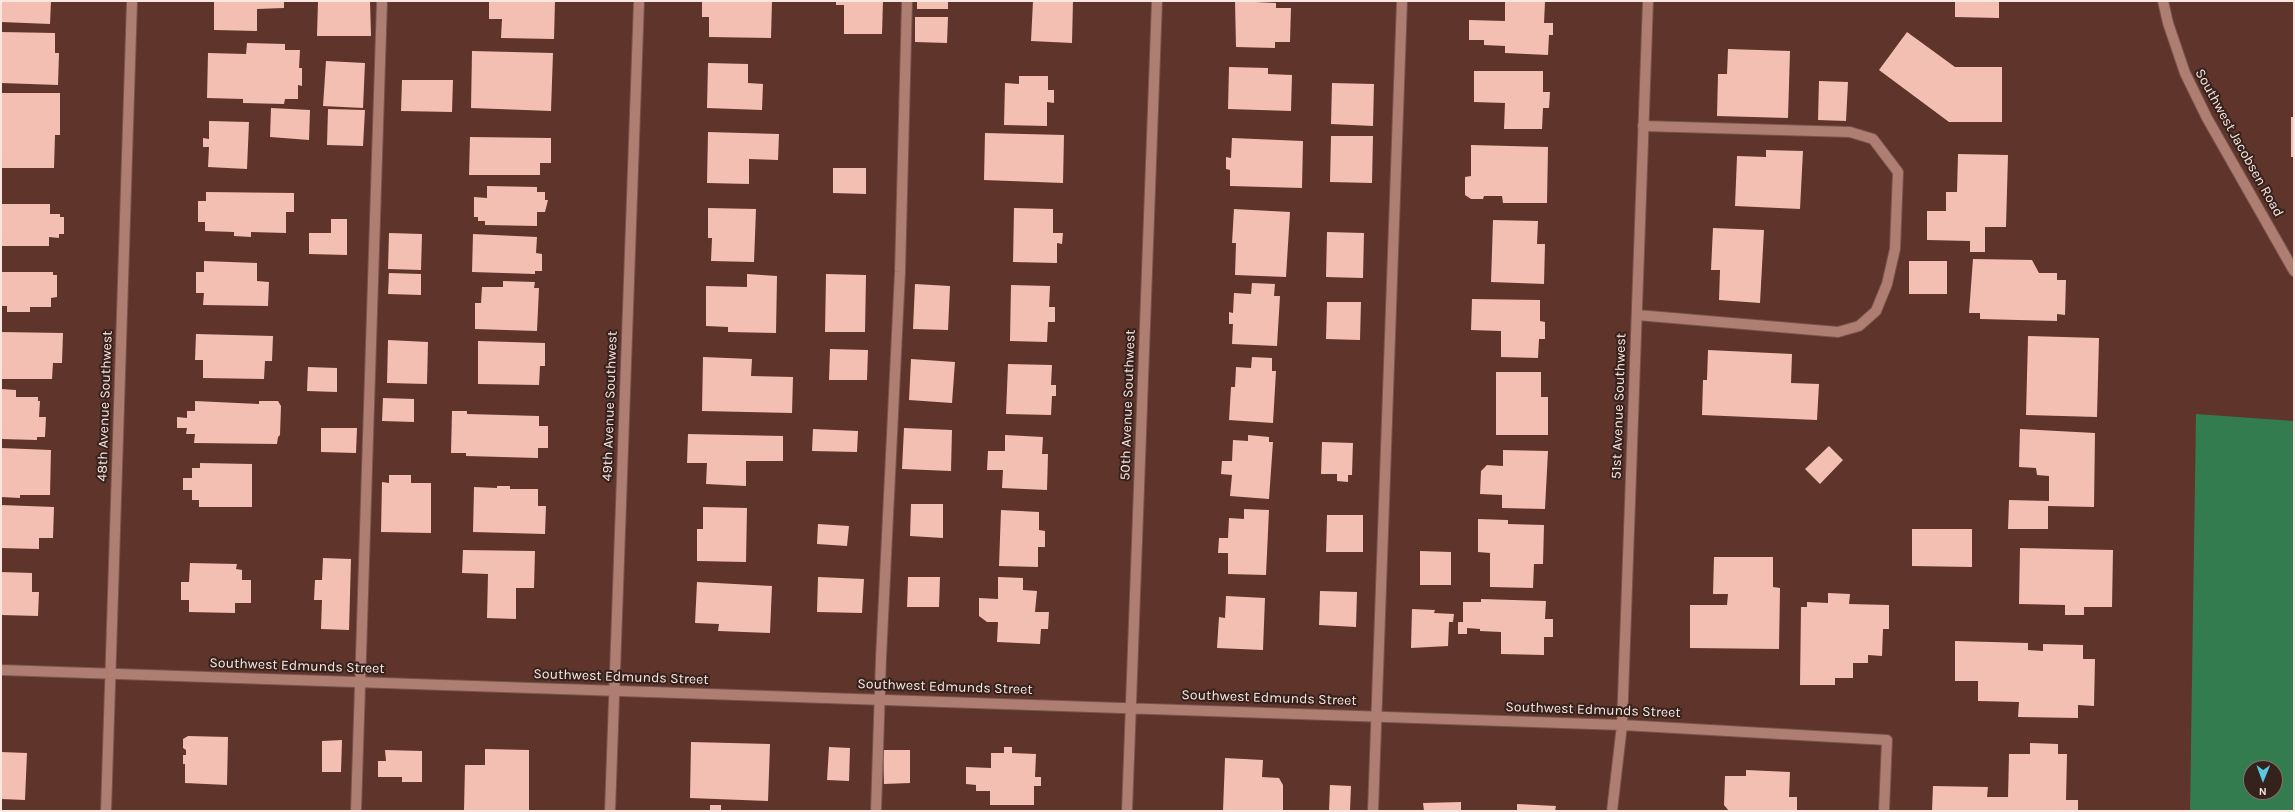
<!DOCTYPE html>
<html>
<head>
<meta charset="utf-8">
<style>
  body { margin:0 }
  #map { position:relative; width:2295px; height:812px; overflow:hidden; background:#5f342a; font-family:Karla,sans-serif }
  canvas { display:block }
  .frame { position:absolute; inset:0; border:2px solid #fce6e0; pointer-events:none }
  .north { position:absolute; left:2243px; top:760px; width:40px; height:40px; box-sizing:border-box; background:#36221d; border:1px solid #85706b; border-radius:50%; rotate:181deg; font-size:11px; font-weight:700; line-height:16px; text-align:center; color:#fce6e0 }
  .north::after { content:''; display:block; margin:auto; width:14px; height:18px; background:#57c9e2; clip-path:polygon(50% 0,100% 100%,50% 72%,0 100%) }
</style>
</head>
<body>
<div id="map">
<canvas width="2295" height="812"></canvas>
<div class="frame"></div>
<div class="north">N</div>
</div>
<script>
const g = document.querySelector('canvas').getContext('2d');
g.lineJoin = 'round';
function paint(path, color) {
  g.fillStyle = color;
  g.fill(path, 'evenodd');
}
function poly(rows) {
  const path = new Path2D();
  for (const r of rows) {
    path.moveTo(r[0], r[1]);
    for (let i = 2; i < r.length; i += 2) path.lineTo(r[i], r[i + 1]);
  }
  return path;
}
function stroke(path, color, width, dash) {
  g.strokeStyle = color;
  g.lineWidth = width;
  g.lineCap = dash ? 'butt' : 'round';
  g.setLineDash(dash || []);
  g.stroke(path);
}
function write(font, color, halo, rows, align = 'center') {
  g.font = font + ' Karla,sans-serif';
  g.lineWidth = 4;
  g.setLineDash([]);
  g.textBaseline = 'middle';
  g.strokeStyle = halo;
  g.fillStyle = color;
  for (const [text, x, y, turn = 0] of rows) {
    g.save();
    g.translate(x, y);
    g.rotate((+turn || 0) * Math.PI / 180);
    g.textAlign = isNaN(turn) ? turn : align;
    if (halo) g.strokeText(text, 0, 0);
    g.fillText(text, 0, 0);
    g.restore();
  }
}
paint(poly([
  [2196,414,2294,421,2294,811,2190,811],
  [2251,768,2275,768,2275,792,2251,792]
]), '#327c50');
paint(poly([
  [1,1,51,1,50,24,1,22],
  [214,1,284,1,284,8,257,9,257,31,214,30],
  [318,1,370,1,371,36,317,36],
  [489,1,555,1,554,39,501,38,502,19,489,19],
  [702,1,772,1,771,38,709,37,709,17,702,17],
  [836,1,883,1,882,34,844,34,844,5,836,5],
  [917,1,948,1,948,9,917,9],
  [1033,1,1073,1,1072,43,1031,41],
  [1235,1,1276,3,1276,8,1291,8,1290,42,1275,42,1275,48,1236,47],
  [1505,1,1545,2,1544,23,1553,23,1553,35,1549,35,1548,55,1505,53,1505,46,1484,45,1484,40,1469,40,1469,20,1505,21],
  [1955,1,1999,1,1999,18,1955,17],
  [915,17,948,17,947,43,915,42],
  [1,32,55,33,55,53,59,53,58,85,1,83],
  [1907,32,1955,67,2002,67,2002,122,1949,122,1879,70],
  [247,43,285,44,285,50,300,50,299,68,302,68,302,86,298,85,298,99,285,99,284,104,243,103,243,99,207,98,208,53,246,54],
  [1728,49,1790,51,1788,118,1717,116,1718,74,1727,74],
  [472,51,553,53,551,111,471,108],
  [326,61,365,63,363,108,323,106],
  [708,63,748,64,748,83,763,84,762,110,707,108],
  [1229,67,1268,68,1268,74,1292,75,1291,111,1228,109],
  [1474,71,1543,71,1543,92,1550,92,1549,108,1543,108,1542,129,1504,129,1505,103,1474,102],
  [1019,76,1048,76,1048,90,1054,90,1054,103,1047,102,1047,126,1004,125,1005,83,1019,84],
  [402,80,453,80,452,112,401,111],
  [1819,81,1848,82,1846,121,1818,120],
  [1332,83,1374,84,1373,126,1331,124],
  [1,93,60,93,60,135,55,135,54,168,1,168],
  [271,108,310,110,309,140,270,137],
  [328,109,365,110,363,146,327,145],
  [2291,117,2294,117,2294,157,2291,157],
  [209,121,249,122,247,169,208,167,209,147,203,147,203,138,209,139],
  [708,132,779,134,778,160,749,159,749,184,707,183],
  [985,133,1064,135,1063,183,984,180],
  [1331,136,1373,136,1372,183,1330,182],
  [470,137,551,138,551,163,540,163,540,175,469,175],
  [1232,138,1303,141,1302,188,1230,186,1230,170,1226,169,1226,157,1231,158],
  [1471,145,1548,147,1547,203,1503,203,1502,196,1484,196,1483,199,1471,199,1465,195,1465,177,1471,176],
  [1766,150,1803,151,1800,209,1735,206,1737,156,1766,157],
  [1958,154,2008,155,2006,227,1985,227,1985,252,1970,252,1970,241,1927,240,1927,211,1946,211,1946,192,1957,192],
  [833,168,866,168,866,194,833,193],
  [487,186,537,187,537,192,545,192,545,200,548,200,545,212,537,212,537,226,485,225,485,221,478,221,478,217,474,217,474,197,487,198],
  [206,192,294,193,294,212,286,212,286,233,251,232,251,237,234,236,234,232,205,231,205,222,198,222,198,201,206,201],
  [1,204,50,204,50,214,60,214,60,217,64,217,64,234,59,234,59,238,49,237,49,246,1,246],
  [708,208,756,209,754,262,711,261,712,238,708,238],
  [1014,208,1053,209,1053,233,1063,233,1062,244,1057,243,1057,263,1013,262],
  [1234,209,1290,212,1286,277,1235,275,1236,243,1232,243],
  [331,219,347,219,347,255,309,254,309,233,331,233],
  [1493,220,1538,221,1537,244,1545,244,1544,284,1491,282],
  [1713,228,1764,230,1760,303,1719,300,1720,270,1711,270],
  [1327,232,1364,233,1363,278,1326,277],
  [389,233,422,234,421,270,388,269],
  [473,234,537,237,536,253,542,254,542,271,535,271,535,274,472,272],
  [1973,259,2032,260,2039,273,2057,273,2057,280,2066,280,2065,315,2057,314,2057,321,1980,319,1980,313,1969,313],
  [204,261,257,263,257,281,269,282,268,306,203,305,204,293,196,293,196,272,204,272],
  [1909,261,1947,261,1947,294,1909,294],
  [1,272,53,272,53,275,57,275,57,297,51,298,51,307,30,307,30,312,7,312,7,306,1,306],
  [389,273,421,274,421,295,388,294],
  [747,274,777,276,776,333,728,332,728,327,706,326,706,286,747,287],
  [826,274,866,275,865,332,825,332],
  [503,281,535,282,534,288,539,288,537,331,475,329,475,303,481,303,482,287,503,287],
  [1252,283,1275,284,1274,296,1280,296,1277,346,1232,344,1233,324,1229,324,1229,312,1233,313,1234,293,1251,294],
  [915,284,950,286,948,330,913,329],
  [1011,285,1050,286,1049,307,1055,307,1055,322,1048,322,1047,342,1010,341],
  [1472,299,1540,300,1540,321,1545,322,1545,339,1539,339,1538,358,1501,357,1501,331,1471,330],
  [1327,302,1361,302,1360,340,1326,339],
  [1,332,63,333,62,363,53,363,52,379,1,379],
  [196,334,273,336,272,361,265,361,264,379,203,378,203,360,195,360],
  [2028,336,2099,338,2097,417,2026,415],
  [388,340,428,342,427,384,387,383],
  [478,341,545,343,545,366,540,366,539,385,478,384],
  [830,349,868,350,867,380,829,380],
  [1708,350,1792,354,1791,383,1819,384,1817,420,1702,415,1703,380,1707,380],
  [703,357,752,359,751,376,793,377,792,413,702,411],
  [1252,357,1272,358,1272,371,1276,371,1273,423,1229,420,1231,387,1235,387,1236,367,1251,368],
  [911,359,955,362,952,403,909,400],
  [1008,364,1052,365,1051,385,1056,385,1056,396,1052,396,1051,415,1006,414],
  [308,367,337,368,337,392,307,391],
  [1496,372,1541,372,1541,397,1548,397,1548,435,1496,435],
  [1,389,16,390,16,397,38,397,38,401,40,401,39,417,46,417,45,437,37,437,37,440,1,439],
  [383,398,414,399,414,422,382,421],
  [195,401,259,404,259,401,278,401,281,406,280,435,278,437,277,444,194,443,195,434,186,434,187,428,177,428,177,417,187,418,187,411,195,411],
  [452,411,467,411,467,414,539,416,539,426,548,426,548,448,538,448,538,458,466,456,466,453,451,453],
  [321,428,357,428,356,453,321,452],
  [904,428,952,430,951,471,902,469],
  [813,429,858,431,857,452,812,451],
  [2020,429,2095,433,2094,507,2048,506,2048,529,2008,529,2009,500,2049,501,2049,476,2037,475,2036,468,2019,467],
  [688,434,783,436,783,461,746,461,746,486,706,484,707,463,687,463],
  [1005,435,1043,437,1042,454,1048,454,1047,490,1002,488,1003,470,987,470,988,451,1005,451],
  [1248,435,1269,437,1269,442,1273,442,1269,499,1230,496,1232,475,1221,474,1222,461,1232,461,1233,440,1248,441],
  [1322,442,1353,443,1352,475,1348,475,1348,482,1337,481,1337,474,1321,474],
  [1829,446,1843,460,1820,484,1805,469],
  [1,448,51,450,50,495,20,495,20,498,1,497],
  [1503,450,1548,451,1545,509,1502,508,1502,495,1480,494,1481,471,1487,465,1503,466],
  [200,463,252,464,252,507,199,507,199,500,192,500,192,490,183,490,183,478,192,478,192,468,200,468],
  [389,475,411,475,411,483,431,483,431,533,381,532,382,482,389,483],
  [497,486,510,486,510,489,538,489,538,506,546,506,545,534,473,532,474,487,497,488],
  [911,504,943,504,943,538,910,536],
  [1,505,54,507,53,538,39,538,39,549,1,548],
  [703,507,747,508,746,562,697,561,697,529,703,529],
  [1244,509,1269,510,1266,575,1228,574,1228,553,1218,553,1219,538,1228,538,1229,518,1244,519],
  [1001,510,1039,512,1039,530,1045,531,1045,547,1038,547,1038,567,999,566],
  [1327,515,1363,515,1363,552,1326,552],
  [1478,519,1508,520,1508,524,1544,525,1543,564,1534,564,1533,588,1490,587,1490,553,1478,552],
  [818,524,849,526,847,546,817,544],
  [1912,529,1972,529,1972,567,1912,566],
  [2020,548,2113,550,2112,607,2084,607,2084,615,2065,615,2065,605,2019,604],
  [463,550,535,551,534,588,516,588,516,619,487,618,488,574,462,573],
  [1420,551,1451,552,1451,585,1420,585],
  [1714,557,1773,557,1773,587,1780,588,1779,649,1690,648,1690,605,1727,605,1728,594,1713,594],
  [323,558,351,559,349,630,321,629,322,600,314,600,315,580,322,580],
  [190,563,237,564,236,569,242,570,242,580,251,580,251,603,235,603,235,613,189,612,189,600,181,600,181,582,189,582],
  [1,572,32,573,32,592,39,592,38,616,1,615],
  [818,577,864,579,862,613,817,612],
  [908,577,940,577,939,607,907,607],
  [998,577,1023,578,1023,590,1037,591,1035,612,1049,612,1048,629,1041,629,1040,644,997,642,998,622,987,622,979,616,979,598,998,599],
  [697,582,772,586,770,633,718,631,719,624,695,623],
  [1320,591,1357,592,1356,627,1319,625],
  [1828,593,1850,594,1849,604,1889,605,1889,629,1883,629,1882,656,1868,655,1868,663,1853,663,1853,678,1835,678,1835,685,1800,685,1801,607,1807,607,1807,602,1828,603],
  [1226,596,1265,598,1263,650,1217,648,1219,617,1225,618],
  [1481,599,1546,601,1545,619,1553,619,1553,637,1544,637,1544,655,1501,654,1501,632,1480,631,1480,629,1467,628,1467,634,1458,634,1458,622,1463,622,1463,602,1481,602],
  [1412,609,1435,610,1434,613,1454,614,1453,622,1449,622,1448,646,1411,648],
  [1955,641,2028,643,2028,650,2043,651,2043,644,2083,645,2083,659,2095,659,2094,706,2078,705,2078,718,2018,717,2019,702,1978,701,1978,681,1955,681],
  [188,736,228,737,227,785,185,783,185,764,183,764,183,755,186,755,186,750,183,748,183,739],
  [342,740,341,772,322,772,322,741],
  [691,742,770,744,768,801,690,798],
  [2030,743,2058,744,2058,754,2067,754,2066,800,2078,800,2078,811,1932,811,1933,786,1988,787,1987,797,2008,797,2009,754,2030,754],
  [829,747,850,748,849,781,827,780],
  [1004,747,1012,747,1012,753,1036,754,1035,777,1041,777,1041,786,1034,786,1034,805,990,805,990,791,976,791,976,785,966,784,966,767,991,768,991,753,1004,753],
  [485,749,529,750,529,811,464,811,465,765,485,765],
  [385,750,422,751,422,782,402,782,402,777,378,777,378,761,386,761],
  [883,750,910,750,910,783,884,784],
  [1,752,27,753,25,800,1,799],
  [1225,758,1263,760,1262,777,1279,778,1283,785,1283,811,1223,811],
  [1746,770,1790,772,1789,797,1797,797,1797,811,1729,811,1724,805,1725,776,1746,776],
  [1330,785,1351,786,1350,811,1329,811],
  [1461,802,1461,811,1424,811,1423,803],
  [1517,804,1556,806,1555,811,1517,811],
  [710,805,721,805,721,811,710,811]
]), '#f3bfb2');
const service = poly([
  [1637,315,1838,332,1859,326,1876,311,1887,284,1895,249,1898,172,1873,139,1850,132,1643,126],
  [356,811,382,1],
  [876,811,881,658,900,272,907,1],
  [1373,811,1402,1]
]);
const minor = poly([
  [1,670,1622,725,1887,740,1884,811],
  [106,811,132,1],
  [1127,811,1157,1],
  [1612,811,1622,725,1648,1]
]);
const tertiary = poly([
  [2163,1,2168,23,2185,73,2207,118,2294,271],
  [610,811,639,1]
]);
stroke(service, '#76534b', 12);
stroke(minor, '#76534b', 12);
stroke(tertiary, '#76534b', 12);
stroke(service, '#af7e72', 10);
stroke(minor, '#af7e72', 10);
stroke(tertiary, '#af7e72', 10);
write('14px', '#fce6e0', '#36221d', [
  ["Southwest Jacobsen Road",2239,143,61],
  ["50th Avenue Southwest",1128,405,-88],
  ["48th Avenue Southwest",105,406,-88],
  ["49th Avenue Southwest",610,406,-88],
  ["51st Avenue Southwest",1619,406,-88],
  ["Southwest Edmunds Street",297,666,2],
  ["Southwest Edmunds Street",621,677,2],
  ["Southwest Edmunds Street",945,687,2],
  ["Southwest Edmunds Street",1269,698,2],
  ["Southwest Edmunds Street",1593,710,2]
]);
</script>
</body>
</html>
